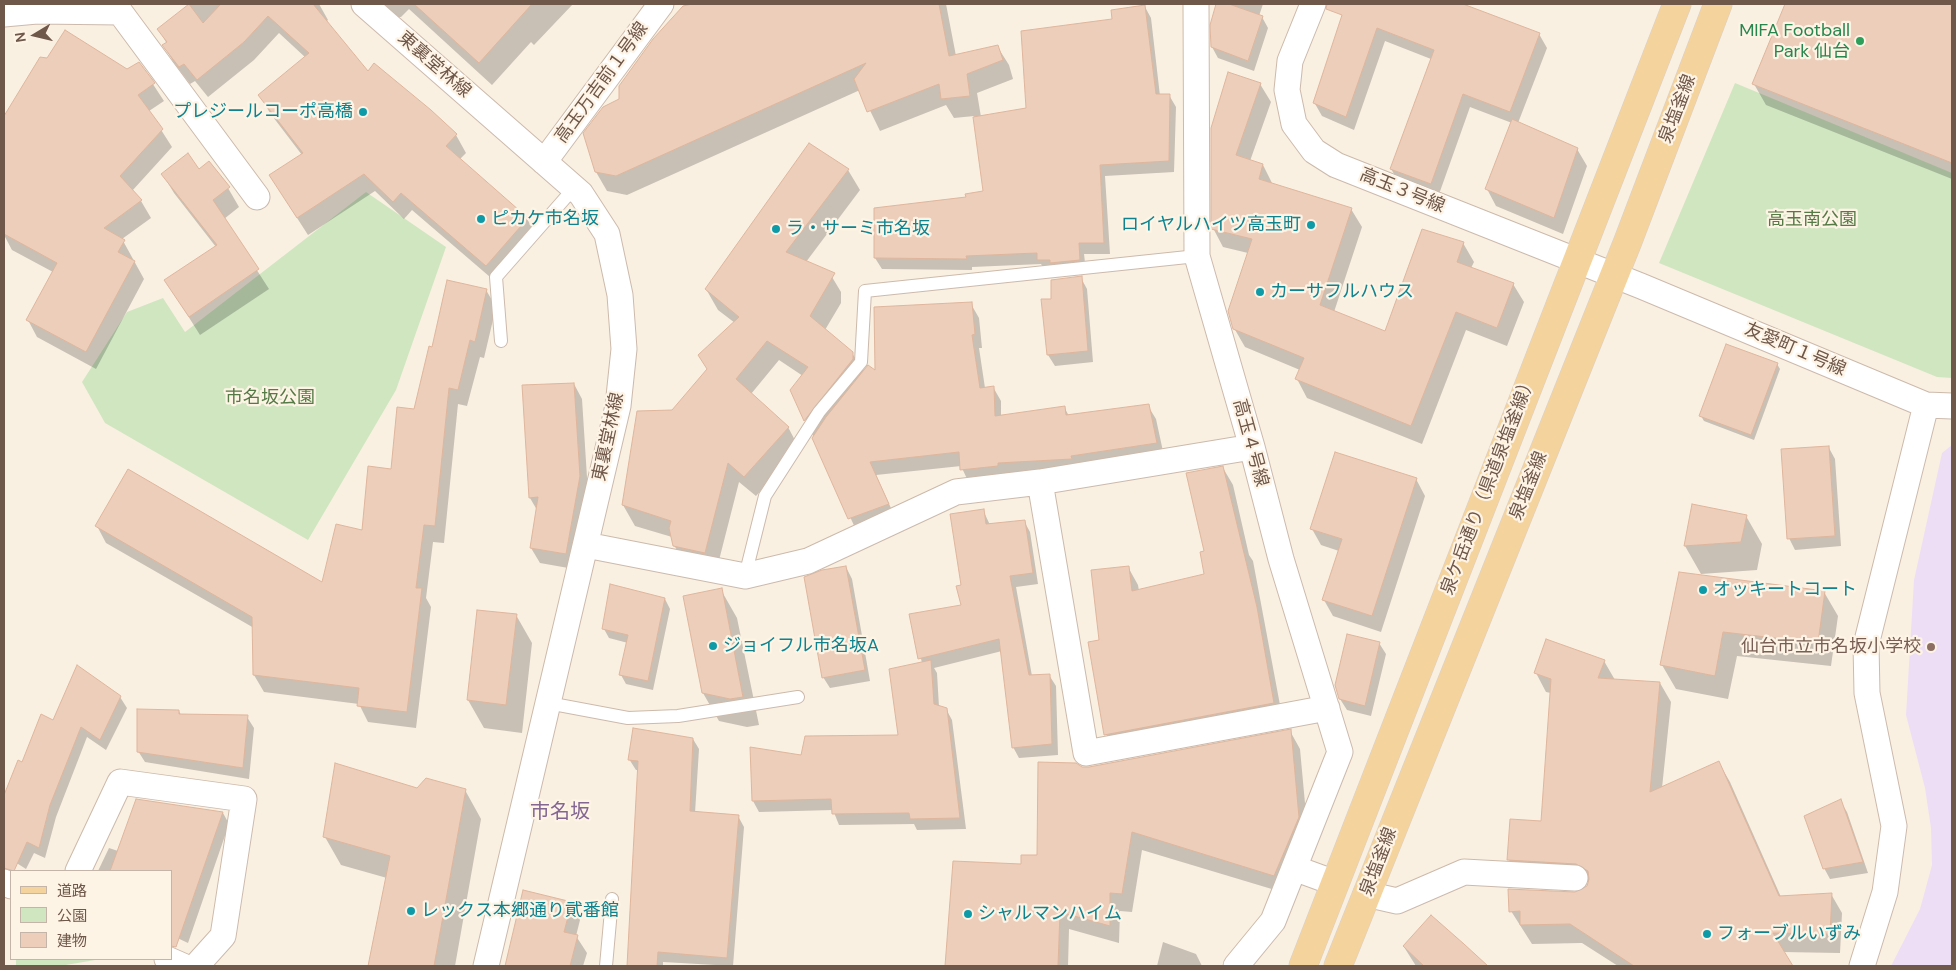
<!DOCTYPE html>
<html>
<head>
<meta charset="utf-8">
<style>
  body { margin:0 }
  #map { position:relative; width:1956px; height:970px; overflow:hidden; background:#faf0e1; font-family:"DM Sans","Noto Sans JP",sans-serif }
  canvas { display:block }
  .frame { position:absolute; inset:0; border:5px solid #6f574a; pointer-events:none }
  .legend { position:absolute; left:10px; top:870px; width:162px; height:90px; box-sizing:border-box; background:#fef4e6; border:1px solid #c5b5a8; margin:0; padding:6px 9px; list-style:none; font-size:15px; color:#6f574a }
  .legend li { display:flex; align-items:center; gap:10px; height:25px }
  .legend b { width:25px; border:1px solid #c5b5a8 }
  .north { position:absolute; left:10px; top:10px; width:50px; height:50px; -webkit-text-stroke:4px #fef4e6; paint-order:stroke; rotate:261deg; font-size:14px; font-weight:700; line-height:20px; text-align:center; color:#6f574a }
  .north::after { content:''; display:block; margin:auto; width:18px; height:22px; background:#6f574a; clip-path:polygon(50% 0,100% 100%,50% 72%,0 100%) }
</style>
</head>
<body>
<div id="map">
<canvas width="1956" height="970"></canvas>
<div class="frame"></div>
<ul class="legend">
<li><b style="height:6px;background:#f5d39d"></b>道路</li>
<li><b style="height:14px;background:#d0e6c1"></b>公園</li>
<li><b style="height:14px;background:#edceba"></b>建物</li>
</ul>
<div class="north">N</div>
</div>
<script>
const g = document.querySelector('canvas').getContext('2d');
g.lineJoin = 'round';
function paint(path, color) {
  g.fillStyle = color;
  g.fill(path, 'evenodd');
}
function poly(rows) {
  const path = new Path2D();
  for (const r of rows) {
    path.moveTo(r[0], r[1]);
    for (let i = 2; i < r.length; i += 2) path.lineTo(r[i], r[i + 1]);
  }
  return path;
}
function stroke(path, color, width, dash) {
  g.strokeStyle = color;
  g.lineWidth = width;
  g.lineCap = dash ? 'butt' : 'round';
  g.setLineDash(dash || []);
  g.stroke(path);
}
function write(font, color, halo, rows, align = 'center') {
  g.font = font + ' "DM Sans","Noto Sans JP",sans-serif';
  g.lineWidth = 4.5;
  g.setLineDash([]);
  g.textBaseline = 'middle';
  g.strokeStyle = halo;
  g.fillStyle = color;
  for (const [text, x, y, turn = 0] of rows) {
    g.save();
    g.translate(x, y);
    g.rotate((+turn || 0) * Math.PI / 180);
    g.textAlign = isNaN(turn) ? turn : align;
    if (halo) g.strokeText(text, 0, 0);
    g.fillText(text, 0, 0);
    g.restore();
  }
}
paint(poly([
  [1952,445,1952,966,1891,966,1920,909,1932,865,1931,828,1925,788,1906,715,1914,580,1942,453]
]), '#eddef6');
paint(poly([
  [1735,83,1952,173,1952,378,1937,377,1659,263],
  [366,192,446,247,396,390,308,540,105,423,82,382,127,312,163,298,185,332],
  [16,959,101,959,60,966,16,966]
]), '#d0e6c1');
paint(poly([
  [188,4,319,4,328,20,326,22,368,73,456,135,466,153,459,160,527,219,537,236,497,283,412,210,404,219,375,191,308,235,281,193,302,155,270,113,260,96,306,58,279,33,254,60,208,97,195,81,190,84,174,63,164,46,167,44,159,30,189,6],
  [380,4,573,4,534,45,531,42,492,85,409,9,401,17,392,17],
  [696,4,897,4,940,54,918,4,946,4,956,56,997,46,1009,65,1013,79,977,93,981,117,1028,109,1114,20,1145,7,1151,18,1160,96,1169,95,1176,107,1174,172,1105,176,1110,254,1084,254,1086,271,1045,270,1041,264,972,267,972,270,882,269,875,258,967,198,984,192,974,116,954,118,946,105,880,131,860,90,627,195,607,191,596,172,620,100,684,8],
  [1217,4,1263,4,1259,16,1262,17,1268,28,1254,71,1218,58,1212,47,1212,25],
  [1348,4,1426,4,1449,12,1452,4,1460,4,1539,34,1547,48,1518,123,1577,149,1587,166,1563,234,1496,206,1487,189,1512,123,1470,107,1438,197,1399,182,1391,169,1431,59,1385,41,1354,130,1322,116,1314,102],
  [1786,4,1952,4,1952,179,1766,105,1754,84],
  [40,59,128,71,139,63,164,101,149,111,172,147,132,191,141,201,151,218,122,239,144,279,96,369,37,337,28,320,53,272,12,250,4,235,4,118],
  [1260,84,1271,102,1250,161,1263,165,1273,185,1351,209,1362,227,1334,312,1386,333,1463,243,1474,262,1471,268,1513,284,1524,302,1507,346,1466,330,1422,444,1307,398,1297,379,1300,370,1245,347,1234,328,1248,253,1223,247,1213,228,1212,128],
  [848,170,860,190,806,262,829,272,841,292,841,303,825,330,852,353,864,372,876,373,971,304,979,318,982,348,979,348,985,388,993,387,1001,401,1001,416,1064,407,1069,416,1148,406,1156,419,1164,456,969,483,961,466,876,475,895,517,857,532,792,390,803,376,779,360,751,394,788,427,799,448,756,496,739,482,716,572,686,566,674,545,672,537,635,526,623,505,672,411,708,369,735,323,718,310,706,289],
  [199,171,228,188,239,207,224,219,269,289,200,335,166,281,216,247,174,193,163,175],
  [1081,278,1087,289,1093,362,1055,366,1048,355,1043,300,1052,300],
  [486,290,496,307,484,358,480,357,467,406,458,404,444,543,433,542,426,598,431,607,416,728,368,722,359,704,264,692,254,675,254,628,106,543,97,526,323,584,363,532,392,470,414,410,433,348],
  [1777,364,1780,369,1754,440,1704,421,1701,416],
  [574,384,582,399,588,493,574,569,540,563,531,548,537,510,530,498],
  [1829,448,1835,459,1841,546,1795,550,1789,538],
  [1223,468,1233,485,1249,555,1253,561,1283,721,1116,752,1106,734,1100,641,1128,567,1138,585,1139,591,1206,575,1205,552],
  [1416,479,1425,496,1381,632,1333,616,1324,600,1339,551,1321,545,1312,529],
  [983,510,990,525,1024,521,1030,532,1038,584,1016,587,1032,676,1049,675,1056,686,1058,755,1019,758,1013,747,1002,651,934,668,937,673,939,707,946,709,952,720,966,829,917,830,914,824,839,825,833,810,759,812,753,801,802,757,899,736,922,663,911,615,963,606,962,586],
  [1746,516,1762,544,1757,570,1701,574,1685,546],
  [846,567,852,579,870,681,830,688,823,677],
  [1680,573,1824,592,1838,616,1831,666,1737,656,1728,699,1676,689,1662,665],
  [721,590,737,618,759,725,747,727,719,721,703,693],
  [665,599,670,609,653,690,626,684,621,675,628,643,609,638,604,629],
  [516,615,532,643,522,733,484,728,468,700],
  [1379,643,1386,654,1371,716,1347,710,1340,699],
  [1604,661,1615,680,1660,683,1671,702,1662,788,1719,763,1730,782,1781,897,1831,894,1842,913,1840,953,1783,952,1792,966,1618,966,1582,943,1532,944,1511,911,1575,894,1588,887,1589,882,1520,879,1509,860,1542,822,1551,693,1546,692,1536,673],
  [120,697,127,708,106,750,87,737,56,817,45,858,34,853,26,869,4,855,4,800,19,762,22,763,54,722],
  [179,711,181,715,247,717,254,728,249,779,145,762,138,751],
  [1290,731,1300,749,1308,836,1285,893,1142,850,1132,912,1120,911,1119,943,1069,929,1068,966,946,966,954,862,1022,865,1038,856,1081,768,1089,768],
  [693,739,699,749,695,813,738,816,744,827,733,966,663,962,663,966,628,966,639,770,636,770,629,759],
  [417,789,465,790,481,819,455,966,369,966,387,878,341,865,325,837],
  [1840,801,1847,812,1868,873,1830,879,1824,868],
  [223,813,229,824,188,943,171,935,171,871,98,871,109,848,118,851],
  [524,892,571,903,580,920,576,936,587,953,583,966,506,966],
  [1163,942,1196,954,1202,966,1157,966],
  [1404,947,1479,960,1482,966,1416,966]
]), '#0003');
const building = poly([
  [189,4,203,23,221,4,313,4,368,71,374,63,431,110,457,134,446,146,528,218,486,266,401,193,393,202,364,174,297,218,269,175,303,153,258,95,309,53,268,16,244,42,197,80,184,64,179,67,162,45,167,42,157,29,189,4],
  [414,4,532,4,479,63,414,4],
  [692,4,939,4,949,56,998,45,1003,60,967,74,970,96,941,99,939,84,867,112,854,79,866,63,616,176,595,172,583,133,603,107,619,99,619,86,653,39,683,6,692,4],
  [1216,4,1229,4,1263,16,1248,61,1211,47,1210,25,1216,4],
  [1327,4,1463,4,1540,33,1510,112,1463,94,1431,184,1390,169,1434,50,1377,28,1346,117,1313,103,1342,15,1326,9,1327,4],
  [1785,4,1952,4,1952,163,1752,84,1785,4],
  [1145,5,1156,94,1170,94,1169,161,1100,165,1104,243,1079,243,1080,260,1050,263,1050,260,1037,260,1037,253,966,256,967,259,874,258,874,208,966,197,965,194,983,191,973,117,1026,108,1021,31,1112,19,1111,10,1145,5],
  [65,30,127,69,139,62,155,83,138,95,163,129,120,176,142,200,104,228,125,240,118,252,135,261,86,352,26,320,57,263,4,234,4,116,40,57,47,58,65,30],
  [1228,72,1261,83,1236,155,1263,164,1259,179,1352,208,1320,305,1385,331,1422,229,1464,242,1457,262,1514,283,1497,328,1456,312,1411,426,1295,379,1304,358,1233,329,1228,311,1252,239,1211,229,1211,128,1228,72],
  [1512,119,1578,148,1554,218,1485,189,1512,119],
  [809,143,849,169,786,252,835,273,810,316,853,352,853,359,804,421,790,390,808,367,767,341,736,379,789,427,744,477,728,463,705,553,673,546,669,528,671,521,622,505,637,411,672,410,707,369,698,355,739,317,705,289,809,143],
  [188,153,199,169,209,161,230,187,213,200,259,269,189,317,164,280,217,245,161,174,188,153],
  [1082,276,1088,351,1047,355,1041,299,1051,299,1051,280,1082,276],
  [447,280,487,289,475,342,470,340,458,390,449,388,435,526,424,525,416,588,422,588,407,712,357,706,359,688,253,675,252,617,95,526,128,469,322,582,336,524,362,530,368,466,391,469,397,407,414,409,429,346,432,347,447,280],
  [972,302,975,334,972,335,980,388,994,386,995,416,1065,406,1066,415,1149,404,1157,443,1071,456,1072,459,998,463,998,466,960,470,959,452,870,462,889,504,848,519,812,438,826,417,868,365,875,370,874,307,972,302],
  [1726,344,1778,363,1751,435,1699,416,1726,344],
  [574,383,580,476,566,554,530,548,538,497,529,498,522,385,574,383],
  [1829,446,1835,536,1787,539,1781,449,1829,446],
  [1335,452,1417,478,1372,616,1322,600,1342,539,1310,529,1335,452],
  [1223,466,1257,607,1274,703,1104,735,1088,642,1099,640,1091,570,1129,566,1132,591,1204,574,1200,552,1204,551,1186,473,1223,466],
  [1692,504,1747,515,1741,542,1684,546,1692,504],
  [984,509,986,524,1025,520,1033,573,1010,576,1029,675,1050,674,1052,744,1012,748,999,639,918,659,909,614,961,605,956,586,961,585,950,514,984,509],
  [846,566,865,670,822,678,804,577,822,570,846,566],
  [1679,572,1825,591,1818,643,1723,632,1715,676,1660,665,1679,572],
  [610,584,665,598,648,681,619,675,628,635,602,629,610,584],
  [722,588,743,697,730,699,702,693,683,596,722,588],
  [477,610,517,614,506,705,467,700,477,610],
  [1347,634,1380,642,1365,706,1339,699,1335,685,1347,634],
  [1546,639,1605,660,1598,678,1660,682,1650,792,1719,761,1779,896,1832,893,1830,934,1773,933,1793,966,1634,966,1570,924,1520,925,1520,911,1509,912,1508,889,1575,892,1587,886,1589,879,1588,871,1576,864,1507,860,1510,819,1541,821,1551,679,1534,673,1546,639],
  [931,660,934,704,947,708,960,818,910,819,909,813,832,814,831,799,752,801,750,747,801,755,805,736,898,735,889,669,931,660],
  [77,665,121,696,100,740,81,727,50,805,39,848,27,842,14,871,4,868,4,795,18,760,22,762,41,714,53,720,77,665],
  [137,709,179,710,179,714,248,715,243,768,137,752,137,709],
  [633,728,693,738,690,811,739,815,727,958,658,952,657,966,627,966,638,761,628,760,633,728],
  [1291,729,1299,817,1274,876,1132,832,1122,894,1110,893,1110,926,1060,912,1058,966,945,966,953,861,1021,864,1021,855,1037,855,1038,762,1076,763,1082,767,1089,767,1291,729],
  [335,763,417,788,426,778,466,789,434,966,368,966,390,856,323,837,335,763],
  [136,799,223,812,176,947,171,946,171,871,110,871,136,799],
  [1841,799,1863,862,1823,869,1804,816,1841,799],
  [523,890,572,902,564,932,578,935,570,966,505,966,523,890],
  [1431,915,1464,944,1488,966,1424,966,1403,946,1431,915]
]);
paint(building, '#edceba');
stroke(building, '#dfb59c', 1);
const service = poly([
  [501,341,496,277,574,188],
  [745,576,765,496,819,412,861,362,865,291,1197,256],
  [548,703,628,718,678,716,798,697],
  [606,966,612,899]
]);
const minor = poly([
  [364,4,581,194,607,234,620,295,624,349,618,406,486,966],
  [1196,4,1197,256,1252,447,1281,559,1340,752,1273,921,1236,966],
  [1313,4,1290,61,1287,90,1294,124,1314,151,1336,165,1641,286,1926,405,1952,406],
  [4,14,37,11,120,12,257,197],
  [544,162,661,4],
  [1040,482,1086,753,1327,708],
  [586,545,745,576,808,561,956,492,1040,482,1252,447],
  [1294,868,1335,883],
  [78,871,120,782,244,799,223,936,196,966],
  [4,882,11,886],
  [1366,894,1397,901,1464,872,1575,878],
  [167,959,183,966],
  [1862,966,1885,892,1894,826,1867,693,1866,645,1926,405]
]);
const primary = poly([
  [1303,966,1677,4],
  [1338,966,1628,241,1718,4]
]);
stroke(service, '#ccbaac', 14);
stroke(minor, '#ccbaac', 27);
stroke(primary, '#d7d0cc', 29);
stroke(service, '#fff', 12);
stroke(minor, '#fff', 25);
stroke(primary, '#f5d39d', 28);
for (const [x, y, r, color] of [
  [1860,41,5,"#2e9e5b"],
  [363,112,5,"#0f9aa8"],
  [481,219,5,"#0f9aa8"],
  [1311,225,5,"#0f9aa8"],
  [776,229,5,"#0f9aa8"],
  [1260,292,5,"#0f9aa8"],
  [1703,590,5,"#0f9aa8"],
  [713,646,5,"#0f9aa8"],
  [1931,647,5,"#8d6e63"],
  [411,911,5,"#0f9aa8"],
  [968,914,5,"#0f9aa8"],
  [1707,934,5,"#0f9aa8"]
]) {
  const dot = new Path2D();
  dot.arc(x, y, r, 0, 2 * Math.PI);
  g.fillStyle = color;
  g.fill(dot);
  stroke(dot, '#fef4e6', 2);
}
write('18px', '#27864d', '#fef4e6', [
  ["MIFA Football",1850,31],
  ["Park 仙台",1850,52]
], 'right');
write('18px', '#6f574a', '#fef4e6', [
  ["東裏堂林線",434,65,41],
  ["高玉万吉前１号線",602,83,-54],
  ["泉塩釜線",1678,109,-69],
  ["高玉３号線",1402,191,22],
  ["友愛町１号線",1795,350,23],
  ["東裏堂林線",609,437,-78],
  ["高玉４号線",1250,443,75],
  ["泉ケ岳通り（県道泉塩釜線）",1489,485,-69],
  ["泉塩釜線",1529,486,-68],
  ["泉塩釜線",1379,862,-69]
]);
write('18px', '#0d838f', '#fef4e6', [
  ["プレジールコーポ高橋",353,112,"right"],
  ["ピカケ市名坂",491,219],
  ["ロイヤルハイツ高玉町",1301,225,"right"],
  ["ラ・サーミ市名坂",786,229],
  ["カーサフルハウス",1270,292],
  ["オッキートコート",1713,590],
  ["ジョイフル市名坂A",723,646],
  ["レックス本郷通り貮番館",421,911],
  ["シャルマンハイム",978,914],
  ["フォーブルいずみ",1717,934]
], 'left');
write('18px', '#557a46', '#fef4e6', [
  ["高玉南公園",1812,220],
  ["市名坂公園",270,398]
]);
write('18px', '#785e54', '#fef4e6', [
  ["仙台市立市名坂小学校",1921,647]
], 'right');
write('20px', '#836692', '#fef4e6', [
  ["市名坂",560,813]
]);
</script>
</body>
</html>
